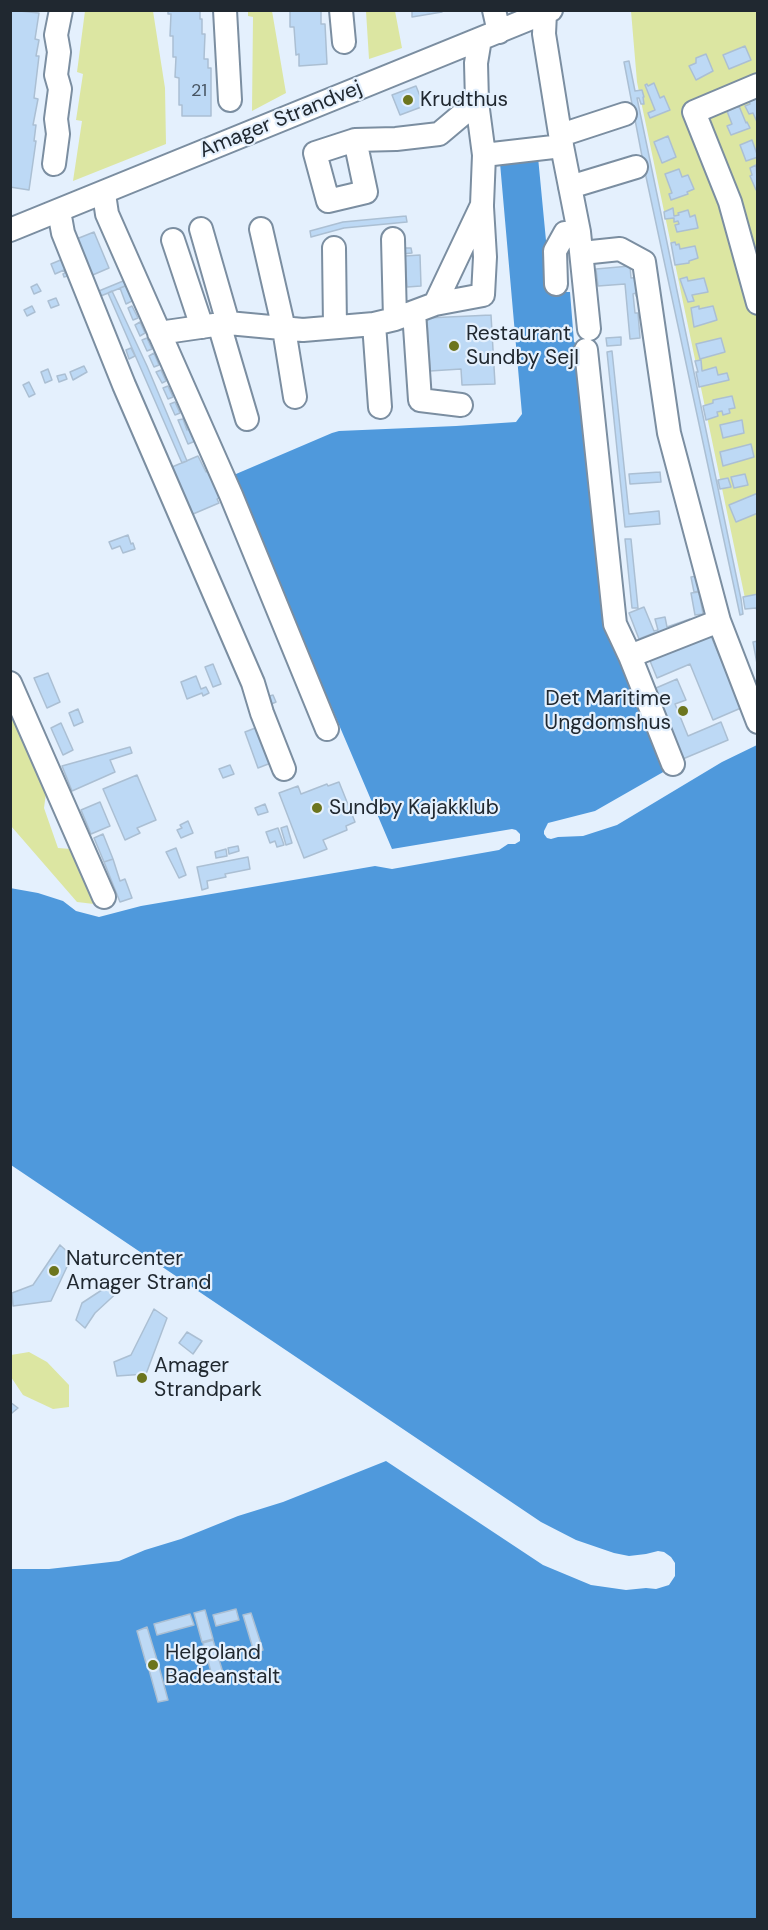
<!DOCTYPE html>
<html>
<head>
<meta charset="utf-8">
<style>
  body { margin:0 }
  #map { position:relative; width:768px; height:1930px; overflow:hidden; background:#e4f0fd; font-family:"DM Sans",sans-serif }
  canvas { display:block }
  .frame { position:absolute; inset:0; border:12px solid #202830; pointer-events:none }
</style>
</head>
<body>
<div id="map">
<canvas width="768" height="1930"></canvas>
<div class="frame"></div>
</div>
<script>
const g = document.querySelector('canvas').getContext('2d');
g.lineJoin = 'round';
function paint(path, color) {
  g.fillStyle = color;
  g.fill(path, 'evenodd');
}
function poly(rows) {
  const path = new Path2D();
  for (const r of rows) {
    path.moveTo(r[0], r[1]);
    for (let i = 2; i < r.length; i += 2) path.lineTo(r[i], r[i + 1]);
  }
  return path;
}
function stroke(path, color, width, dash) {
  g.strokeStyle = color;
  g.lineWidth = width;
  g.lineCap = dash ? 'butt' : 'round';
  g.setLineDash(dash || []);
  g.stroke(path);
}
function write(font, color, halo, rows, align = 'center') {
  g.font = font + ' "DM Sans",sans-serif';
  g.lineWidth = 4.5;
  g.setLineDash([]);
  g.textBaseline = 'middle';
  g.strokeStyle = halo;
  g.fillStyle = color;
  for (const [text, x, y, turn = 0] of rows) {
    g.save();
    g.translate(x, y);
    g.rotate((+turn || 0) * Math.PI / 180);
    g.textAlign = isNaN(turn) ? turn : align;
    if (halo) g.strokeText(text, 0, 0);
    g.fillText(text, 0, 0);
    g.restore();
  }
}
paint(poly([
  [85,11,153,11,165,88,166,144,73,181,82,121,76,120,83,74,77,72],
  [248,11,272,11,286,93,252,111,253,17,248,16],
  [366,11,395,11,402,48,369,59],
  [631,11,757,11,758,599,746,603,637,82],
  [10,708,46,793,44,808,58,848,71,849,94,904,77,902,11,826],
  [29,1352,47,1362,69,1385,69,1407,53,1409,23,1395,11,1377,11,1355]
]), '#dce6a2');
paint(poly([
  [538,157,547,251,563,280,564,292,570,292,574,342,576,343,588,455,605,626,665,771,595,811,548,823,544,831,544,834,547,838,551,839,558,837,583,836,617,825,722,762,757,745,757,1919,11,1919,11,1569,49,1569,119,1561,145,1550,181,1539,238,1516,283,1502,386,1461,543,1565,591,1585,626,1590,646,1588,656,1589,669,1585,675,1576,675,1563,671,1557,664,1552,658,1551,646,1554,629,1556,614,1553,576,1540,541,1522,11,1165,10,888,38,893,63,901,76,911,99,917,141,906,346,871,375,866,392,869,499,850,508,844,515,844,520,841,520,834,516,830,512,829,392,849,234,479,236,474,332,433,339,431,456,426,516,422,522,414,500,163]
]), '#4f99dc');
const building = poly([
  [10,10,39,13,35,39,39,40,36,56,39,56,34,98,38,99,33,125,36,125,34,141,36,141,29,190,10,187,10,10],
  [168,10,200,10,200,19,202,19,202,34,205,34,204,59,208,59,208,68,211,68,211,116,182,116,182,105,179,105,179,78,175,77,176,57,173,57,173,36,170,36,171,14,168,14,168,10],
  [290,10,321,10,321,24,325,24,327,64,299,66,299,54,296,55,294,27,290,27,290,10],
  [412,10,442,10,442,12,412,17,412,10],
  [745,46,751,60,729,69,723,55,745,46],
  [706,54,713,71,696,80,689,66,696,63,696,58,706,54],
  [629,61,635,91,642,90,644,97,643,97,644,104,641,104,639,98,637,98,741,599,743,614,740,615,645,172,624,62,629,61],
  [654,83,660,98,664,96,670,110,650,118,648,113,655,110,645,85,647,84,648,86,654,83],
  [416,86,424,106,400,115,392,95,416,86],
  [758,96,758,121,757,122,753,113,749,114,745,106,750,104,748,99,758,96],
  [739,106,746,123,747,122,750,128,731,135,727,126,732,124,727,111,739,106],
  [668,136,676,157,662,163,654,142,668,136],
  [752,140,758,157,746,161,740,145,752,140],
  [756,165,758,190,756,190,750,176,752,175,750,168,756,165],
  [679,169,682,177,688,175,694,189,687,192,688,194,671,200,669,194,672,193,665,174,679,169],
  [673,208,674,216,679,215,678,213,688,210,690,217,695,215,698,228,677,232,675,225,679,224,678,221,674,222,674,218,665,219,664,212,673,208],
  [406,216,407,222,344,228,311,237,310,231,343,222,406,216],
  [94,232,109,268,88,277,74,240,94,232],
  [675,242,676,245,679,244,680,249,695,246,698,258,689,261,689,263,675,265,671,243,675,242],
  [402,248,411,248,412,253,402,254,402,248],
  [420,255,421,286,407,287,405,256,420,255],
  [63,259,71,275,64,277,63,274,65,273,64,270,55,274,51,264,63,259],
  [630,266,631,278,641,277,642,295,636,296,636,293,633,294,635,313,638,313,640,338,630,339,625,284,598,286,596,269,630,266],
  [687,277,688,281,704,278,708,292,692,295,694,301,688,302,680,279,687,277],
  [128,279,130,284,96,298,94,293,128,279],
  [37,284,41,291,34,294,31,287,37,284],
  [130,284,136,299,126,304,120,288,130,284],
  [112,291,147,366,187,461,182,463,108,293,112,291],
  [56,298,59,305,51,308,48,301,56,298],
  [32,306,35,312,27,316,24,310,32,306],
  [132,306,138,318,133,320,128,308,132,306],
  [699,306,699,309,713,306,717,320,694,327,691,308,699,306],
  [491,315,495,384,462,385,461,369,430,371,427,318,491,315],
  [140,322,145,333,140,336,135,325,140,322],
  [621,337,621,345,607,346,606,338,621,337],
  [147,338,152,349,147,351,142,340,147,338],
  [721,338,725,352,700,359,696,344,721,338],
  [131,348,135,356,129,359,126,350,131,348],
  [612,351,629,514,659,511,660,524,625,527,607,352,612,351],
  [154,353,159,365,154,367,149,356,154,353],
  [701,360,702,371,716,367,718,375,727,373,729,380,699,387,696,372,698,372,695,361,701,360],
  [84,366,87,372,73,380,70,372,84,366],
  [48,369,52,380,45,383,41,372,48,369],
  [161,370,166,381,162,383,156,372,161,370],
  [65,374,67,379,59,382,57,376,65,374],
  [29,382,35,394,29,397,23,385,29,382],
  [168,386,173,397,168,399,163,388,168,386],
  [732,396,735,408,729,409,730,413,723,415,722,411,717,412,718,416,706,420,703,406,713,403,713,400,732,396],
  [175,402,180,413,175,415,170,404,175,402],
  [189,416,198,440,188,444,178,420,183,419,187,430,183,418,189,416],
  [742,420,744,433,723,438,720,425,742,420],
  [751,444,754,457,723,466,720,452,751,444],
  [198,456,206,472,209,471,220,497,217,499,219,503,186,517,165,470,198,456],
  [660,472,661,482,630,484,629,474,660,472],
  [745,474,748,485,734,488,731,477,745,474],
  [728,478,731,487,720,489,718,480,728,478],
  [758,493,758,513,736,522,729,505,758,493],
  [128,535,131,544,133,543,135,549,123,553,120,546,112,549,109,542,128,535],
  [625,539,631,539,638,608,632,608,625,539],
  [697,576,700,591,694,592,691,577,697,576],
  [699,592,703,614,695,615,691,593,699,592],
  [758,594,758,613,756,608,745,609,743,597,758,594],
  [644,607,654,631,658,630,655,619,665,617,667,627,690,619,691,622,655,634,654,633,639,639,629,613,644,607],
  [709,631,741,708,713,720,690,664,657,678,648,656,709,631],
  [758,641,758,669,753,642,758,641],
  [213,664,221,684,213,687,205,667,213,664],
  [48,673,60,702,47,708,34,678,48,673],
  [196,676,201,689,206,687,209,693,203,696,202,693,187,699,181,682,196,676],
  [677,679,686,700,675,704,688,736,721,722,728,740,678,761,649,691,677,679],
  [273,695,276,702,269,705,266,697,273,695],
  [78,709,83,722,74,726,69,713,78,709],
  [61,723,73,750,63,755,51,728,61,723],
  [263,725,276,761,258,768,245,732,263,725],
  [130,747,132,753,110,760,115,772,72,791,62,766,130,747],
  [230,765,234,774,223,778,219,769,230,765],
  [137,775,156,820,137,828,140,833,125,840,103,789,137,775],
  [339,782,355,822,346,826,347,830,323,840,327,849,304,858,279,793,298,786,301,794,327,784,328,786,339,782],
  [100,802,110,826,91,834,81,810,100,802],
  [265,804,268,812,258,815,255,808,265,804],
  [188,821,193,833,181,838,177,830,182,828,180,825,188,821],
  [287,826,292,843,286,845,281,828,287,826],
  [278,828,284,845,277,847,275,841,270,843,266,832,278,828],
  [103,834,113,859,104,862,94,838,103,834],
  [238,846,239,851,229,854,228,848,238,846],
  [176,848,186,875,179,878,166,852,176,848],
  [226,849,227,856,216,858,215,852,226,849],
  [248,857,250,869,225,874,226,877,207,881,208,888,202,890,197,867,248,857],
  [113,859,120,881,125,879,132,898,120,902,104,862,113,859],
  [60,1245,72,1256,51,1301,13,1306,12,1293,33,1285,60,1245],
  [114,1282,122,1288,95,1313,85,1328,76,1320,82,1303,114,1282],
  [154,1309,167,1318,146,1374,117,1376,114,1362,131,1355,154,1309],
  [187,1332,202,1341,193,1354,179,1343,187,1332],
  [10,1402,18,1408,12,1413,10,1412,10,1402],
  [236,1609,239,1620,216,1626,213,1615,236,1609],
  [205,1610,213,1639,202,1642,194,1613,205,1610],
  [251,1613,263,1650,254,1652,243,1615,251,1613],
  [190,1614,194,1625,157,1635,154,1624,190,1614],
  [147,1627,157,1660,146,1663,137,1631,147,1627],
  [213,1640,224,1676,213,1679,203,1643,213,1640],
  [158,1663,168,1700,158,1702,148,1666,158,1663]
]);
paint(building, '#bdd9f5');
stroke(building, '#abbfd3', 1.5);
const minor = poly([
  [225,10,230,100],
  [341,10,344,42],
  [494,10,499,32],
  [545,13,544,34,562,146,579,232,589,329],
  [758,85,694,112,730,202,758,303],
  [561,135,625,114],
  [355,140,366,192,328,201,315,153,355,140,396,139,439,134,477,102],
  [484,155,562,146],
  [54,164,58,134,56,119,60,89,56,75,59,52,56,35,61,10],
  [570,187,636,167],
  [104,194,107,214,231,495,327,729],
  [59,211,63,233,124,385,253,683,262,713,284,769],
  [201,229,228,323],
  [261,229,284,329,295,397],
  [10,230,551,10],
  [393,239,395,319],
  [173,240,202,327],
  [334,248,335,327],
  [582,253,620,249,644,262,669,433,719,621,758,722],
  [556,284,555,251,565,233,579,232],
  [435,304,483,295,485,257,482,207],
  [414,312,420,400,461,405],
  [219,324,247,419],
  [374,324,380,407],
  [159,333,228,323,303,330,374,324,395,319,435,304,482,205,484,155,477,102,476,63,480,39],
  [586,350,615,624,630,656,719,621],
  [630,656,673,764],
  [10,683,104,897]
]);
stroke(minor, '#7b8ea1', 26);
stroke(minor, '#fff', 22);
for (const [x, y, r, color] of [
  [408,100,6,"#6c751e"],
  [454,346,6,"#6c751e"],
  [683,711,6,"#6c751e"],
  [317,808,6,"#6c751e"],
  [54,1271,6,"#6c751e"],
  [142,1378,6,"#6c751e"],
  [153,1665,6,"#6c751e"]
]) {
  const dot = new Path2D();
  dot.arc(x, y, r, 0, 2 * Math.PI);
  g.fillStyle = color;
  g.fill(dot);
  stroke(dot, '#e4f0fd', 2);
}
write('18px', '#475461', null, [
  ["21",199,91]
]);
write('21px', '#202830', '#e4f0fd', [
  ["Krudthus",420,100],
  ["Restaurant",466,334],
  ["Sundby Sejl",466,358],
  ["Det Maritime",671,699,"right"],
  ["Ungdomshus",671,723,"right"],
  ["Sundby Kajakklub",329,808],
  ["Naturcenter",66,1259],
  ["Amager Strand",66,1283],
  ["Amager",154,1366],
  ["Strandpark",154,1390],
  ["Helgoland",165,1653],
  ["Badeanstalt",165,1677]
], 'left');
write('21px', '#202830', '#e4f0fd', [
  ["Amager Strandvej",281,120,-22]
]);
</script>
</body>
</html>
